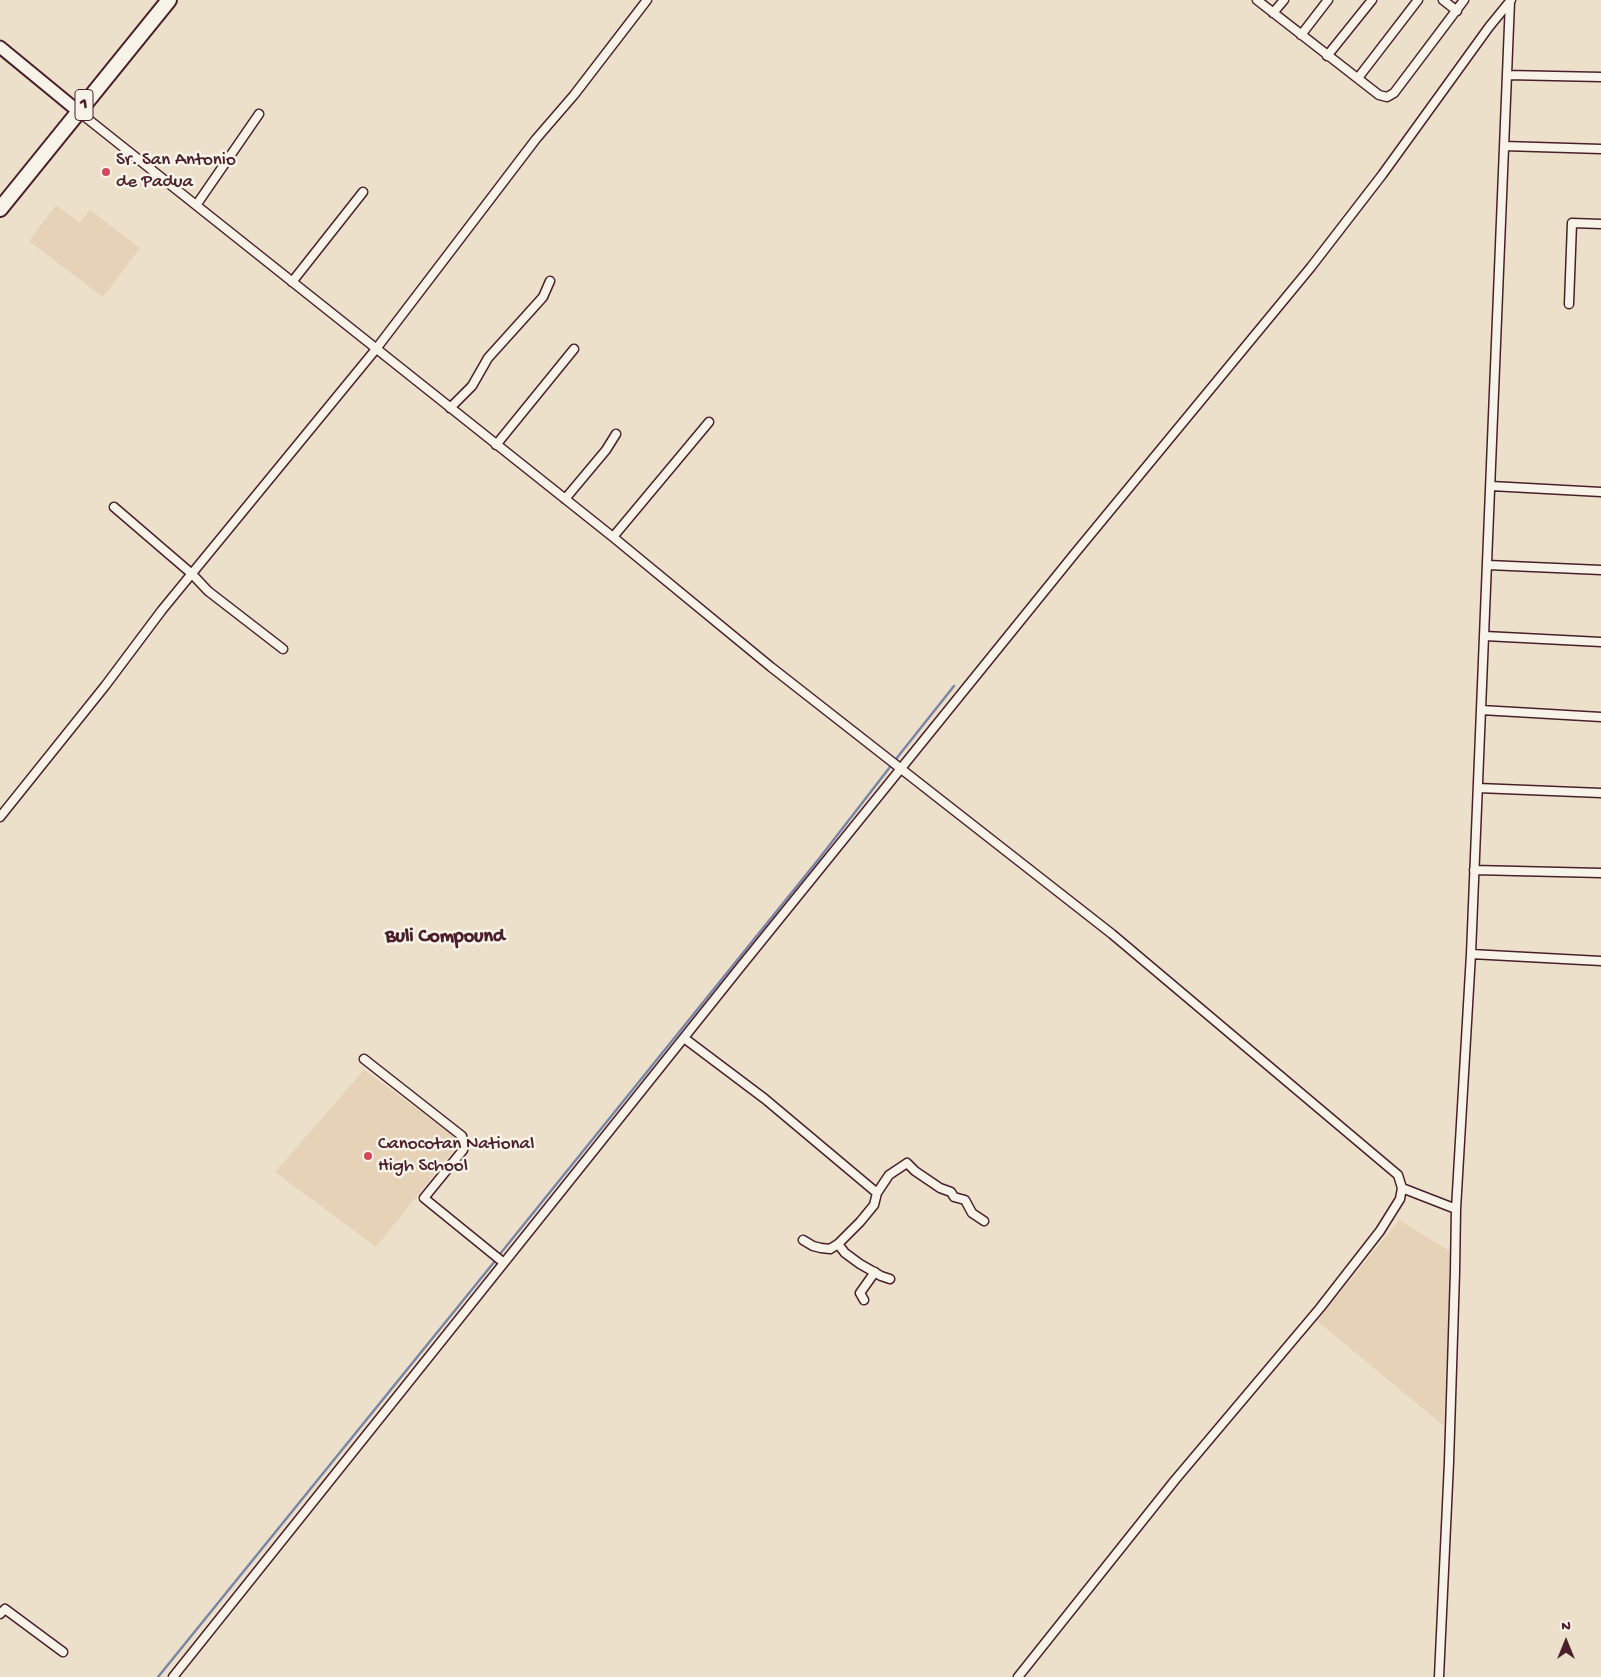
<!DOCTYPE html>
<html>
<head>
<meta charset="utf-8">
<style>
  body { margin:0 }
  #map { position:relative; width:1601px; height:1677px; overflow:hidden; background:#ede0cb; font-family:"Gochi Hand",sans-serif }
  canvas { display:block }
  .north { position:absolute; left:1541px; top:1617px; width:50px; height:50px; -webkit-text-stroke:4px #f7f3e8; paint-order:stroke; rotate:0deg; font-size:14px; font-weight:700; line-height:20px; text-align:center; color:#4a1f2b }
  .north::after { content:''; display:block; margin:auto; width:18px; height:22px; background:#4a1f2b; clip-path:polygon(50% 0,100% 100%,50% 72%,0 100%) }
</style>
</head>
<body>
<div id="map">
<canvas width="1601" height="1677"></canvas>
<div class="north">N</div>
</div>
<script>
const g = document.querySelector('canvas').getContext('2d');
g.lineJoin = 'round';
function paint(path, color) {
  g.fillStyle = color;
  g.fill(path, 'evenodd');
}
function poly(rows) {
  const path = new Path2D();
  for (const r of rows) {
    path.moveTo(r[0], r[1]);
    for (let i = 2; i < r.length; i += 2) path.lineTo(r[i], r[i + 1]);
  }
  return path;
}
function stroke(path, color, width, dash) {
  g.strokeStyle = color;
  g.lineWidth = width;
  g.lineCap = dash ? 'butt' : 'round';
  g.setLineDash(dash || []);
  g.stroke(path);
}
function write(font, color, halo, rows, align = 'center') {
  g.font = font + ' "Gochi Hand",sans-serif';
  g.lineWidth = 5;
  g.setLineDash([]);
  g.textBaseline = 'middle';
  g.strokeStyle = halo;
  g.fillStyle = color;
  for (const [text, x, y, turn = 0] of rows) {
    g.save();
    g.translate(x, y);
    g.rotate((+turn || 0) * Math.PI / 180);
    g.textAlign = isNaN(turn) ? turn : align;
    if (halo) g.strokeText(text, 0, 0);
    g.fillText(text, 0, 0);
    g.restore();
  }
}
paint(poly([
  [56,205,80,223,90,210,140,248,103,297,29,241],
  [364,1070,461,1141,376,1247,275,1172],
  [1399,1220,1451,1252,1444,1426,1317,1321]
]), '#e6d2b7');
stroke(poly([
  [896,759,954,686],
  [500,1254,818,860,890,767],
  [158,1677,495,1261]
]), '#7a86a5', 2.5);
const street = poly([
  [1257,0,1379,95,1387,97,1394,93,1464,0],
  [1443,0,1457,11],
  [1273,13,1284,0],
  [1301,35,1328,0],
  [1327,56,1372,0],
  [1507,75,1601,77],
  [1358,78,1418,0],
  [79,112,613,537,771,667,1112,934,1398,1175,1402,1188,1400,1199,1380,1231,1320,1308,1175,1480,1018,1677],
  [1504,146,1601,149],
  [197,204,259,114],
  [292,282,363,192],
  [1569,304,1572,223,1601,224],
  [450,408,472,386,488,358,543,297,550,281],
  [496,445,574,349],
  [1491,486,1601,492],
  [565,499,606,450,616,434],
  [114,507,192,574,208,591,283,649],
  [613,537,709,422],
  [1488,565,1601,570],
  [1485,636,1601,642],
  [1481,710,1601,717],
  [1478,788,1601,793],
  [0,817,105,686,162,610,376,349,536,139,574,95,647,0],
  [1474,870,1601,873],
  [1471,954,1601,961],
  [684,1038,765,1099,877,1193,874,1205,860,1222,838,1244,830,1249,821,1248,813,1246,803,1240],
  [364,1059,462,1136,464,1143,463,1150,424,1198,504,1263],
  [1402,1188,1456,1209],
  [877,1193,889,1175,907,1163,915,1171,940,1188,951,1192,954,1197,965,1200,972,1213,984,1221],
  [838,1244,845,1253,860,1264,881,1276,890,1279],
  [864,1300,860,1293,875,1272],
  [0,1614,5,1609,63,1652],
  [173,1677,742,965,1076,552,1311,267,1382,175,1489,27,1511,0],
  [1439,1677,1449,1462,1455,1272,1456,1209,1471,954,1510,1]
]);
const secondary = poly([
  [0,47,79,112]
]);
const highway = poly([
  [0,209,169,0]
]);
stroke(street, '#4a1f2b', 11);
stroke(secondary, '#4a1f2b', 15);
stroke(highway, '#4a1f2b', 18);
stroke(street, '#f7f3e8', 8);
stroke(secondary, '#f7f3e8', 11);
stroke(highway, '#f7f3e8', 14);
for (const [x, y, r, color] of [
  [106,172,5,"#d1495b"],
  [368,1156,5,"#d1495b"]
]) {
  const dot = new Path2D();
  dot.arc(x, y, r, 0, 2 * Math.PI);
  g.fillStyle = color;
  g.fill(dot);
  stroke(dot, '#f7f3e8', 2);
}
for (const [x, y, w] of [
  [84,105,18]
]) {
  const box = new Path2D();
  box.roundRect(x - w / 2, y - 15.5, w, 31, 4);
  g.fillStyle = '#f7f3e8';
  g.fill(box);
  stroke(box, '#4a1f2b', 1);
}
write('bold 18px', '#4a1f2b', null, [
  ["1",84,105]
]);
write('19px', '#4a1f2b', '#f7f3e8', [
  ["Sr. San Antonio",116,161],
  ["de Padua",116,183],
  ["Canocotan National",378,1145],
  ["High School",378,1167]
], 'left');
write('bold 20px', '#4a1f2b', '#f7f3e8', [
  ["Buli Compound",445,938]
]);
</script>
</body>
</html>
